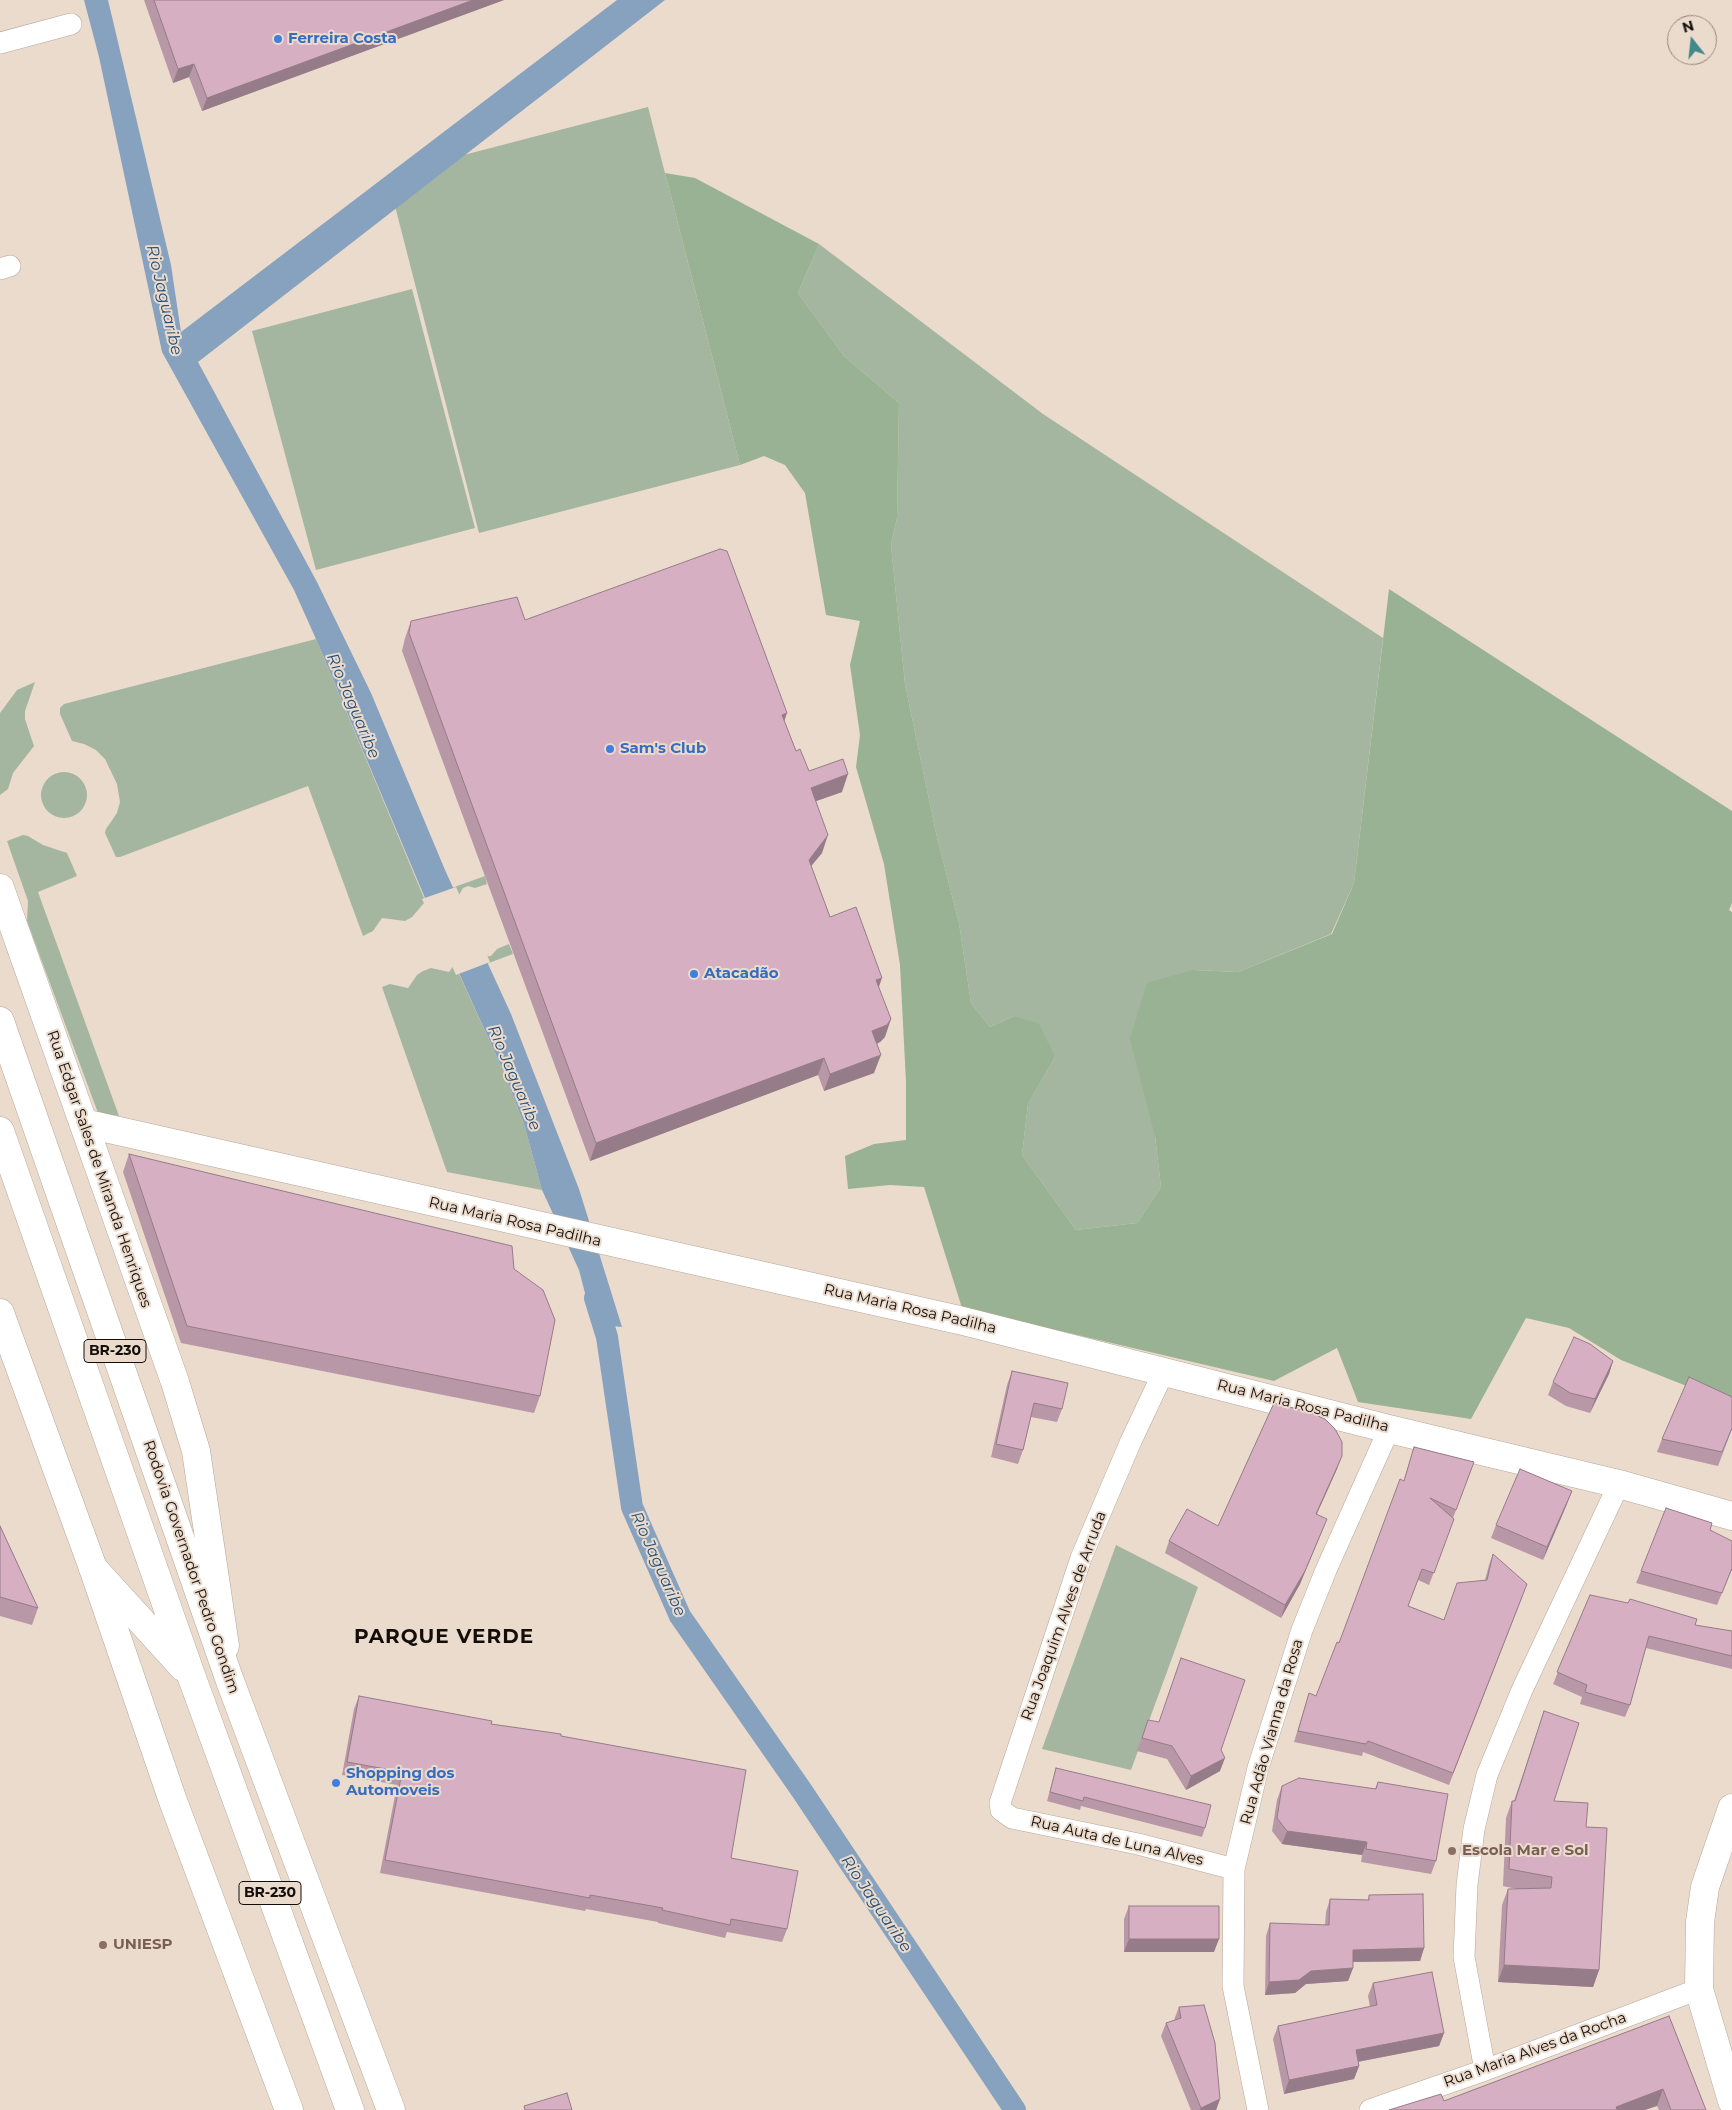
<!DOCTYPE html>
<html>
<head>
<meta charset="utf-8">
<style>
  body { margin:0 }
  #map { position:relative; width:1732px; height:2110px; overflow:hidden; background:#ebdbcd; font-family:Montserrat,sans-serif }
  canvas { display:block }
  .north { position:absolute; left:1667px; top:15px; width:50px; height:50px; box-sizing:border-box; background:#ebdbcd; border:1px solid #95897f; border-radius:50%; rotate:344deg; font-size:14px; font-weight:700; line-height:20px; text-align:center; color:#140e0a }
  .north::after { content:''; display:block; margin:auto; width:18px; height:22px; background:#41898a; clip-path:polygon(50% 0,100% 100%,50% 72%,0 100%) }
</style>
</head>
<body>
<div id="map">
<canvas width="1732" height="2110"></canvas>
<div class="north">N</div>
</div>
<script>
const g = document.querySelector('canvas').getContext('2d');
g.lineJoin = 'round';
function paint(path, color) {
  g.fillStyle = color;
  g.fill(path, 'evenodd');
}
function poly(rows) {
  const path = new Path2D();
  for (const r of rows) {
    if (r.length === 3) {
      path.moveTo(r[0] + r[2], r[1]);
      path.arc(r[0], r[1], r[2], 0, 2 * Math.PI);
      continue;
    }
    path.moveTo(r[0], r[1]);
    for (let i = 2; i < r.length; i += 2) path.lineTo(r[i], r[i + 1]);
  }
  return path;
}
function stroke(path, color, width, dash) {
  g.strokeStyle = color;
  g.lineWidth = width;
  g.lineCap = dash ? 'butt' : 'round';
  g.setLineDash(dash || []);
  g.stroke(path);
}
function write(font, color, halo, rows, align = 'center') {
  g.font = font + ' Montserrat,sans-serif';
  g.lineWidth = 4;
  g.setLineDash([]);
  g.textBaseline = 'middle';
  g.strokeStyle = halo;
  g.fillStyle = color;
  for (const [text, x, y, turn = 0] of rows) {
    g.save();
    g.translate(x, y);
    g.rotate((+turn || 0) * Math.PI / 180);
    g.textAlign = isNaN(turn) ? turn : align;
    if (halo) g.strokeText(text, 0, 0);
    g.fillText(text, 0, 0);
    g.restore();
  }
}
paint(poly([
  [648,107,740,465,479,533,387,175],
  [819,244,1043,414,1383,638,1354,883,1331,934,1238,972,1193,970,1155,1136,1161,1187,1137,1223,1076,1230,1022,1155,1028,1104,1055,1057,1014,1016,990,1027,971,1003,959,923,936,833,905,684,891,545,897,518,899,403,844,356,798,293],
  [412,289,475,528,316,570,252,331],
  [316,639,424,898,485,876,487,884,475,888,468,886,463,888,456,900,424,903,412,917,405,921,382,918,373,931,363,936,308,786,120,857,116,857,105,833,106,829,117,813,120,802,117,784,105,759,96,750,84,744,72,741,60,714,60,708,64,704],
  [35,682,25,711,25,719,34,746,13,773,8,789,0,795,0,713,17,690],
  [64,795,23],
  [23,835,28,836,43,845,67,853,77,876,38,892,119,1116,98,1113,27,921,28,901,7,841],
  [509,944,513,954,459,974,505,1075,524,1124,542,1190,447,1172,382,987,390,984,408,988,417,975,423,971,431,968,449,972,458,959,491,956,497,949],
  [1116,1545,1198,1587,1131,1770,1042,1749]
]), '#a4b6a0');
paint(poly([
  [665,173,695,178,819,244,798,293,844,356,899,403,897,518,891,545,905,684,936,833,959,923,971,1003,990,1027,1014,1016,1039,1024,1055,1057,1028,1104,1022,1155,1076,1230,1137,1223,1161,1187,1155,1136,1130,1039,1147,983,1193,970,1238,972,1332,934,1354,883,1389,589,1732,811,1732,903,1729,910,1732,912,1732,1404,1621,1360,1569,1328,1526,1318,1471,1419,1358,1402,1337,1348,1274,1381,962,1308,924,1187,890,1185,848,1189,845,1156,874,1144,906,1140,906,1082,900,965,884,864,856,767,860,735,850,665,860,621,826,615,805,493,785,465,764,456,740,465]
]), '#99b293');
paint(poly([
  [84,0,108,0,171,265,181,332,617,0,665,0,198,362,317,582,371,693,445,870,511,1014,579,1189,622,1327,593,1324,579,1270,542,1190,524,1124,505,1075,425,898,316,639,294,590,162,352,99,57]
]), '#87a2be');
paint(poly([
  [456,887,490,962,456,975,422,899]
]), '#ebdbcd');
stroke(poly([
  [595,1298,607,1337,632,1507,680,1616,802,1791,1015,2110]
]), '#87a2be', 22);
const minor = poly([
  [0,43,71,24],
  [0,269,10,266],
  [1164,1371,1131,1441,1081,1558,1000,1803,1001,1810,1012,1818,1138,1844,1234,1869],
  [1485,2070,1464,1957,1467,1885,1474,1829,1487,1775,1522,1690,1619,1484],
  [1258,2110,1233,1986,1234,1869,1258,1768,1302,1630,1326,1570,1389,1429],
  [1370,2110,1485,2070,1699,1989]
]);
const secondary = poly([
  [0,888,175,1382,196,1451,225,1646],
  [83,1123,959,1320,1389,1429,1619,1484,1732,1516],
  [1732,1808,1705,1887,1700,1922,1699,1989,1732,2101]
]);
const primary = poly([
  [0,1313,93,1568,173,1801,289,2110]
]);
const trunk = poly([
  [0,1021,230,1681,391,2110],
  [0,1131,191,1675,350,2110],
  [93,1568,183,1667]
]);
stroke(minor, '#b6a79a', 22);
stroke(secondary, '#b6a79a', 29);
stroke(primary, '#b6a79a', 29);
stroke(trunk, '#b6a79a', 29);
stroke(minor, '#fff', 21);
stroke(secondary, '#fff', 28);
stroke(primary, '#fff', 28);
stroke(trunk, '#fff', 28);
paint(poly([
  [144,0,504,0,202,111,189,77,173,83],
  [525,620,784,720,796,751,809,771,842,792,816,801,822,853,811,866,830,917,879,987,885,1037,880,1042,877,1044,874,1073,824,1091,818,1075,590,1161,402,651,405,638,411,621],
  [129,1154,514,1269,540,1396,534,1413,181,1343,123,1172],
  [1613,1361,1609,1374,1590,1413,1566,1406,1548,1395,1553,1382],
  [1012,1371,1062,1409,1057,1422,1031,1417,1023,1450,1018,1464,991,1457,1007,1385],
  [1732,1397,1732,1429,1718,1466,1657,1452,1662,1439],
  [1414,1447,1474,1462,1453,1518,1454,1519,1429,1585,1418,1580,1408,1606,1444,1620,1485,1580,1489,1565,1493,1554,1523,1595,1449,1785,1363,1752,1362,1756,1294,1742,1309,1693,1316,1696,1339,1643,1404,1480],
  [1337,1469,1317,1514,1322,1531,1300,1584,1281,1618,1165,1553,1169,1541,1218,1526],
  [1567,1504,1543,1560,1491,1538,1496,1525],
  [0,1526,38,1608,32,1625,0,1616],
  [1710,1530,1732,1569,1717,1605,1636,1583,1641,1571],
  [1590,1595,1695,1625,1732,1631,1732,1669,1646,1648,1630,1705,1625,1717,1580,1704,1582,1697,1553,1684],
  [359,1696,491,1724,561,1736,731,1858,787,1929,782,1942,727,1932,725,1938,658,1923,658,1922,586,1909,585,1911,380,1873,397,1785,342,1775,354,1709],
  [1544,1711,1554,1801,1586,1827,1599,1970,1593,1987,1498,1982,1502,1905,1508,1889,1517,1889,1503,1886,1506,1818,1512,1801,1514,1801],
  [1148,1720,1221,1750,1220,1771,1186,1790,1167,1759,1137,1751],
  [1056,1768,1205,1828,1202,1837,1081,1806,1080,1810,1047,1801],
  [1378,1782,1436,1861,1431,1874,1361,1862,1362,1855,1282,1844,1272,1831,1277,1800,1282,1786,1375,1789],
  [1369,1895,1424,1948,1420,1961,1353,1962,1353,1968,1348,1981,1306,1984,1295,1993,1265,1995,1266,1936,1270,1923,1325,1925,1326,1912,1330,1899,1368,1900],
  [1129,1906,1214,1952,1124,1952,1124,1919],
  [1373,1983,1444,2033,1439,2046,1358,2062,1359,2066,1354,2079,1284,2094,1273,2039,1278,2026,1370,2007,1368,1996],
  [1179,2007,1220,2099,1216,2110,1191,2110,1161,2036,1166,2023,1174,2020],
  [1669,2016,1706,2110,1659,2110,1657,2106,1444,2101]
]), '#b897a7');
paint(poly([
  [473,0,504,0,202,111,207,98],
  [194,64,189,77,173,83,178,69],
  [787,713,781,731,782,715],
  [848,774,842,792,805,805,811,788],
  [828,835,822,853,802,877,809,860],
  [882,978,876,995,876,980],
  [891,1019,885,1037,880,1042,865,1048,872,1031],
  [881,1055,874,1073,824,1091,830,1074],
  [824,1058,818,1075,590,1161,596,1143],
  [1613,1361,1609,1374,1590,1413,1595,1399],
  [1342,1456,1337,1469,1311,1526,1316,1514],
  [1572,1491,1567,1504,1543,1560,1547,1547],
  [1327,1519,1300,1584,1281,1618,1285,1605],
  [1225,1758,1220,1771,1186,1790,1191,1776],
  [1287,1831,1367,1842,1362,1855,1282,1844],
  [1129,1939,1219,1939,1214,1952,1124,1952],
  [1424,1948,1420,1961,1348,1962,1353,1950],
  [1504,1965,1599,1970,1593,1987,1498,1982],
  [1353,1968,1348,1981,1306,1984,1295,1993,1265,1995,1269,1982,1311,1971],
  [1444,2033,1439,2046,1351,2063,1356,2050],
  [1359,2066,1354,2079,1284,2094,1289,2080],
  [1663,2089,1657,2106,1645,2110,1615,2110,1616,2107],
  [1220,2099,1216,2110,1200,2110,1201,2108]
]), '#967b88');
const building = poly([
  [154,0,473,0,207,98,194,64,178,69,154,0],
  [720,549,727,551,787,713,782,715,796,751,800,749,809,771,843,759,848,774,811,788,828,835,809,860,830,917,856,907,882,978,876,980,891,1019,887,1025,872,1031,881,1055,830,1074,824,1058,596,1143,409,633,411,621,517,597,525,620,720,549],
  [129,1154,512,1246,514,1269,543,1290,555,1320,540,1396,187,1326,129,1154],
  [1574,1337,1590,1344,1613,1361,1595,1399,1570,1393,1553,1382,1574,1337],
  [1012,1371,1068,1383,1062,1409,1034,1403,1023,1450,996,1444,1012,1371],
  [1689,1377,1732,1397,1732,1428,1722,1452,1662,1439,1689,1377],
  [1274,1403,1309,1412,1325,1419,1335,1429,1342,1442,1342,1456,1316,1514,1327,1519,1305,1571,1285,1605,1169,1541,1187,1509,1218,1526,1274,1403],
  [1414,1447,1474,1462,1456,1510,1430,1498,1454,1519,1434,1573,1422,1569,1408,1606,1444,1620,1457,1583,1487,1580,1493,1554,1527,1584,1453,1773,1368,1741,1366,1744,1298,1731,1309,1693,1316,1696,1337,1642,1339,1643,1400,1479,1404,1481,1414,1447],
  [1520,1469,1572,1491,1547,1547,1496,1525,1520,1469],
  [1666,1508,1712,1523,1710,1530,1732,1541,1732,1568,1722,1593,1641,1571,1666,1508],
  [0,1526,38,1608,0,1597,0,1526],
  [1590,1595,1628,1603,1630,1599,1697,1619,1695,1625,1732,1631,1732,1656,1649,1636,1630,1705,1585,1692,1587,1685,1557,1672,1590,1595],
  [1181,1658,1245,1680,1221,1750,1225,1758,1191,1776,1172,1746,1142,1738,1148,1720,1159,1722,1181,1658],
  [359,1696,492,1721,491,1724,561,1734,561,1736,746,1770,731,1858,798,1871,787,1929,731,1919,730,1925,662,1910,663,1908,590,1895,590,1898,385,1860,402,1772,347,1762,359,1696],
  [1544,1711,1579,1723,1554,1801,1588,1803,1586,1827,1607,1828,1599,1970,1504,1965,1508,1889,1551,1888,1552,1877,1509,1869,1512,1801,1515,1801,1544,1711],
  [1056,1768,1211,1805,1205,1828,1084,1797,1083,1801,1050,1792,1056,1768],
  [1299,1778,1376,1789,1378,1782,1448,1794,1436,1861,1366,1849,1367,1842,1287,1831,1277,1818,1282,1786,1299,1778],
  [1423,1894,1424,1948,1353,1950,1353,1968,1311,1971,1299,1980,1269,1982,1270,1923,1329,1925,1330,1899,1369,1900,1369,1895,1423,1894],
  [1129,1906,1219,1906,1219,1939,1129,1939,1129,1906],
  [1432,1972,1444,2033,1356,2050,1359,2066,1289,2080,1278,2026,1377,2005,1373,1983,1432,1972],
  [1204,2005,1215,2043,1220,2099,1201,2108,1166,2023,1181,2018,1179,2007,1204,2005],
  [1669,2016,1706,2110,1671,2110,1663,2089,1616,2107,1617,2110,1389,2110,1441,2094,1444,2101,1669,2016],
  [567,2093,572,2110,525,2110,524,2106,567,2093]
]);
paint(building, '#d6b0c2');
stroke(building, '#967b88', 1);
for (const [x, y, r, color] of [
  [278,39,5,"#3f7fe0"],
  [610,749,5,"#3f7fe0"],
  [694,974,5,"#3f7fe0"],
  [336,1783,5,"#3f7fe0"],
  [1452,1851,5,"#8d6e63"],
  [103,1945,5,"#8d6e63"]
]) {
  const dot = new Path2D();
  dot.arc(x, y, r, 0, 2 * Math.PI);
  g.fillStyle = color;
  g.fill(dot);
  stroke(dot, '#ebdbcd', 2);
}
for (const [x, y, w] of [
  [115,1351,62],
  [270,1893,62]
]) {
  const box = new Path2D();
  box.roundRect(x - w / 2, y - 11.5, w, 23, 4);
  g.fillStyle = '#ebdbcd';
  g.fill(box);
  stroke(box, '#140e0a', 1);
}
write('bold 14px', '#140e0a', null, [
  ["BR-230",115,1351],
  ["BR-230",270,1893]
]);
write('bold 15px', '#366cbe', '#ebdbcd', [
  ["Ferreira Costa",288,39],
  ["Sam's Club",620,749],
  ["Atacadão",704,974],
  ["Shopping dos",346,1774],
  ["Automoveis",346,1791]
], 'left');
write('15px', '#140e0a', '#ebdbcd', [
  ["Rua Edgar Sales de Miranda Henriques",99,1169,71],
  ["Rua Maria Rosa Padilha",515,1222,13],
  ["Rua Maria Rosa Padilha",910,1309,13],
  ["Rua Maria Rosa Padilha",1303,1406,14],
  ["Rodovia Governador Pedro Gondim",191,1567,71],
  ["Rua Joaquim Alves de Arruda",1064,1616,-70],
  ["Rua Adão Vianna da Rosa",1272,1732,-74],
  ["Rua Auta de Luna Alves",1117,1841,13],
  ["Rua Maria Alves da Rocha",1535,2050,-20]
]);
write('bold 15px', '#785e54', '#ebdbcd', [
  ["Escola Mar e Sol",1462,1851],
  ["UNIESP",113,1945]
], 'left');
write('italic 16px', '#244e75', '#ebdbcd', [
  ["Rio Jaguaribe",164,300,77],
  ["Rio Jaguaribe",353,706,67],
  ["Rio Jaguaribe",514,1078,67],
  ["Rio Jaguaribe",658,1564,66],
  ["Rio Jaguaribe",876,1904,56]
]);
g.letterSpacing = '1px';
write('bold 20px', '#140e0a', '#ebdbcd', [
  ["PARQUE VERDE",444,1637]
]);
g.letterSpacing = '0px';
</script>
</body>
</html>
